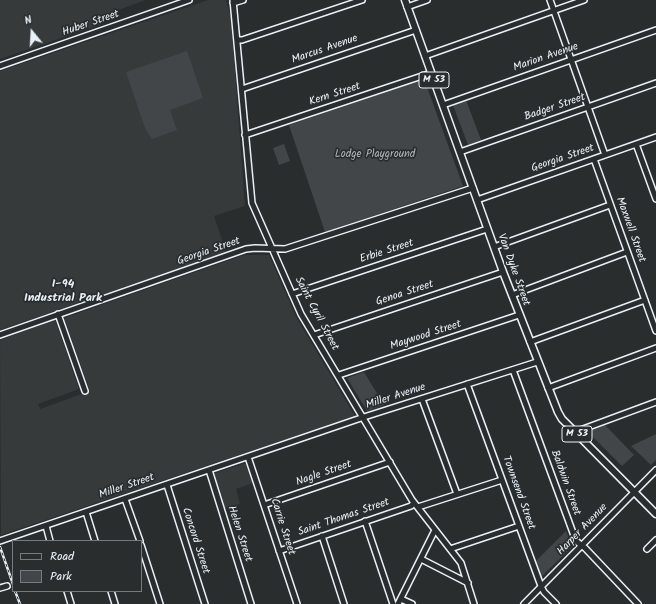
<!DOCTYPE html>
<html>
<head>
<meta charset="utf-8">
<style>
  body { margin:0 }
  #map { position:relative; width:656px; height:604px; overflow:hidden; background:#2a2d2e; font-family:Kalam,sans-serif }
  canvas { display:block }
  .legend { position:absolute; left:12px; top:540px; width:130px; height:52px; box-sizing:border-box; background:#2a2d2e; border:1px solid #767b7f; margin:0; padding:5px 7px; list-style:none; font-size:12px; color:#e8f1f8 }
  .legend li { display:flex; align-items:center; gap:8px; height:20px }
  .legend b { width:20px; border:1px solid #767b7f }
  .north { position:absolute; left:12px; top:12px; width:40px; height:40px; -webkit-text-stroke:3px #2a2d2e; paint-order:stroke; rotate:342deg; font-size:11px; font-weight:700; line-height:16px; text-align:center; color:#e8f1f8 }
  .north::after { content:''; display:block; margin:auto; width:14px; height:18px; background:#e8f1f8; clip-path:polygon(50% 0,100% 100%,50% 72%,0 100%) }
</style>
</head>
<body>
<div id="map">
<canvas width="656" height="604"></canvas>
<ul class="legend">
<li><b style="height:5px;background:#2a2d2e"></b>Road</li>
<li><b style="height:11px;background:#424648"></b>Park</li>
</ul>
<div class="north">N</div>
</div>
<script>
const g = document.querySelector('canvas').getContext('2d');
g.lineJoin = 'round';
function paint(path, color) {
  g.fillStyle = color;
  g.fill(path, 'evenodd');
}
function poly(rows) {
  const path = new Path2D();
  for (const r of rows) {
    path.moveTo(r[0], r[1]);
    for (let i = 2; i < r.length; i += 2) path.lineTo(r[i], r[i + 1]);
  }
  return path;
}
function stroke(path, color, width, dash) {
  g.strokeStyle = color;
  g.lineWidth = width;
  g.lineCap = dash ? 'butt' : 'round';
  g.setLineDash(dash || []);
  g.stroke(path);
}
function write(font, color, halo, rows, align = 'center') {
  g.font = font + ' Kalam,sans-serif';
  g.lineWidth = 3.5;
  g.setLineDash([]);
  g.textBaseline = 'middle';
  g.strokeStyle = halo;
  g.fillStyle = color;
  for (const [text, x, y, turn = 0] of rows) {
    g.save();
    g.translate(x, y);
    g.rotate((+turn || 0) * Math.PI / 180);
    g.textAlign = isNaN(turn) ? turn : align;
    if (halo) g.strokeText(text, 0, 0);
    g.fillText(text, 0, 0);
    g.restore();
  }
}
paint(poly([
  [0,0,145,0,100,17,102,24,0,59],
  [208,0,226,0,231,18,245,206,214,216,226,252,0,330,0,71],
  [244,255,269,255,296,317,355,416,1,535,0,340,55,320,79,389,38,404,40,409,90,391,64,318],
  [246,463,253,483,236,489,240,504,224,509,213,474]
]), '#363a3b');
paint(poly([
  [187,51,203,98,170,110,177,130,152,139,145,128,126,72],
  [424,79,463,186,325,232,289,125],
  [466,100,481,140,468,145,453,105],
  [284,144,290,161,279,165,273,148],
  [364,372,384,405,367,411,347,378],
  [605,425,634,455,622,466,588,432],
  [656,434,656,460,651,465,631,446],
  [566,531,572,547,541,577,536,561]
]), '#424648');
const minor = poly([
  [233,0,252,203,301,314,412,500,461,563,474,604],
  [550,0,605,155],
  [233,3,243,0],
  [407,7,427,0],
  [237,40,242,40,362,0],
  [425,56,584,0],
  [0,66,189,0],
  [242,89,416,30],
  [443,105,656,30],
  [245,135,431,73],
  [636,144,656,199],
  [460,152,656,83],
  [594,159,656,331],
  [477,200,656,137],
  [494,247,610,205],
  [292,294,487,229],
  [512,295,627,252],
  [58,314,85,391],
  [0,335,246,249,255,248,285,249,473,188],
  [314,335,503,272],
  [530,342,645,300],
  [513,370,576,541,585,548,638,604],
  [339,375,519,315],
  [467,384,541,586,544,592,556,604],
  [548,388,656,348],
  [422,399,457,494],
  [575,432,656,402],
  [248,457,297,604],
  [209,470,251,604],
  [167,485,205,604],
  [125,499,140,541],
  [264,505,390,462],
  [418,507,502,480],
  [86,512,95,541],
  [365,521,393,604],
  [46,526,50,541],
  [322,536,344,604],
  [0,541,364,417,537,362],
  [141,545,160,604],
  [450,549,519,526],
  [647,549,656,540],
  [279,551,411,506,414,503],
  [421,559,468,583],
  [0,588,7,586],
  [67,591,71,604],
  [111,591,115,604],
  [401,599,412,604],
  [398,604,435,530],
  [524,604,656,470]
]);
const major = poly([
  [405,0,503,272,558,412,562,419,575,432,656,514]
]);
stroke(minor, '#e8f1f8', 8);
stroke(major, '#e8f1f8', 9);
stroke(minor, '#2a2d2e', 5);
stroke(major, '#2a2d2e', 6);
const rail = poly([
  [0,547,13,584],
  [15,591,20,604]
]);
stroke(rail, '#e8f1f8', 2.5);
stroke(rail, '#2a2d2e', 1, [3]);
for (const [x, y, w] of [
  [434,80,30],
  [577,434,30]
]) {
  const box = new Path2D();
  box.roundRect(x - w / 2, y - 8, w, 16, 3);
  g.fillStyle = '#2a2d2e';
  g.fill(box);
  stroke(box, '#e8f1f8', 1);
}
write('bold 10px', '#e8f1f8', null, [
  ["M 53",434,80],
  ["M 53",577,434]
]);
write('11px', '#e8f1f8', '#2a2d2e', [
  ["Huber Street",91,24,-19],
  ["Marcus Avenue",325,50,-19],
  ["Marion Avenue",546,58,-19],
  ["Kern Street",335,95,-18],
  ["Badger Street",555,108,-19],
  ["Georgia Street",563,159,-19],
  ["Maxwell Street",630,230,70],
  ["Georgia Street",209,252,-19],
  ["Erbie Street",387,252,-18],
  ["Van Dyke Street",513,270,70],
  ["Genoa Street",405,294,-18],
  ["Saint Cyril Street",316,314,62],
  ["Maywood Street",426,336,-18],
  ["Miller Avenue",396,397,-18],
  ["Nagle Street",324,474,-19],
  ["Baldwin Street",565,483,70],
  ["Miller Street",127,487,-19],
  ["Townsend Street",518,493,70],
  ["Saint Thomas Street",344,518,-19],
  ["Carrie Street",282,527,72],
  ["Harper Avenue",583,530,-46],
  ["Helen Street",239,534,72],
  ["Concord Street",195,541,72]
]);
write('11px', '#aeb5ba', '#2a2d2e', [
  ["Lodge Playground",375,155]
]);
write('bold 12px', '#e8f1f8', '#2a2d2e', [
  ["I-94",63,285],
  ["Industrial Park",63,299]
]);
</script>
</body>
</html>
